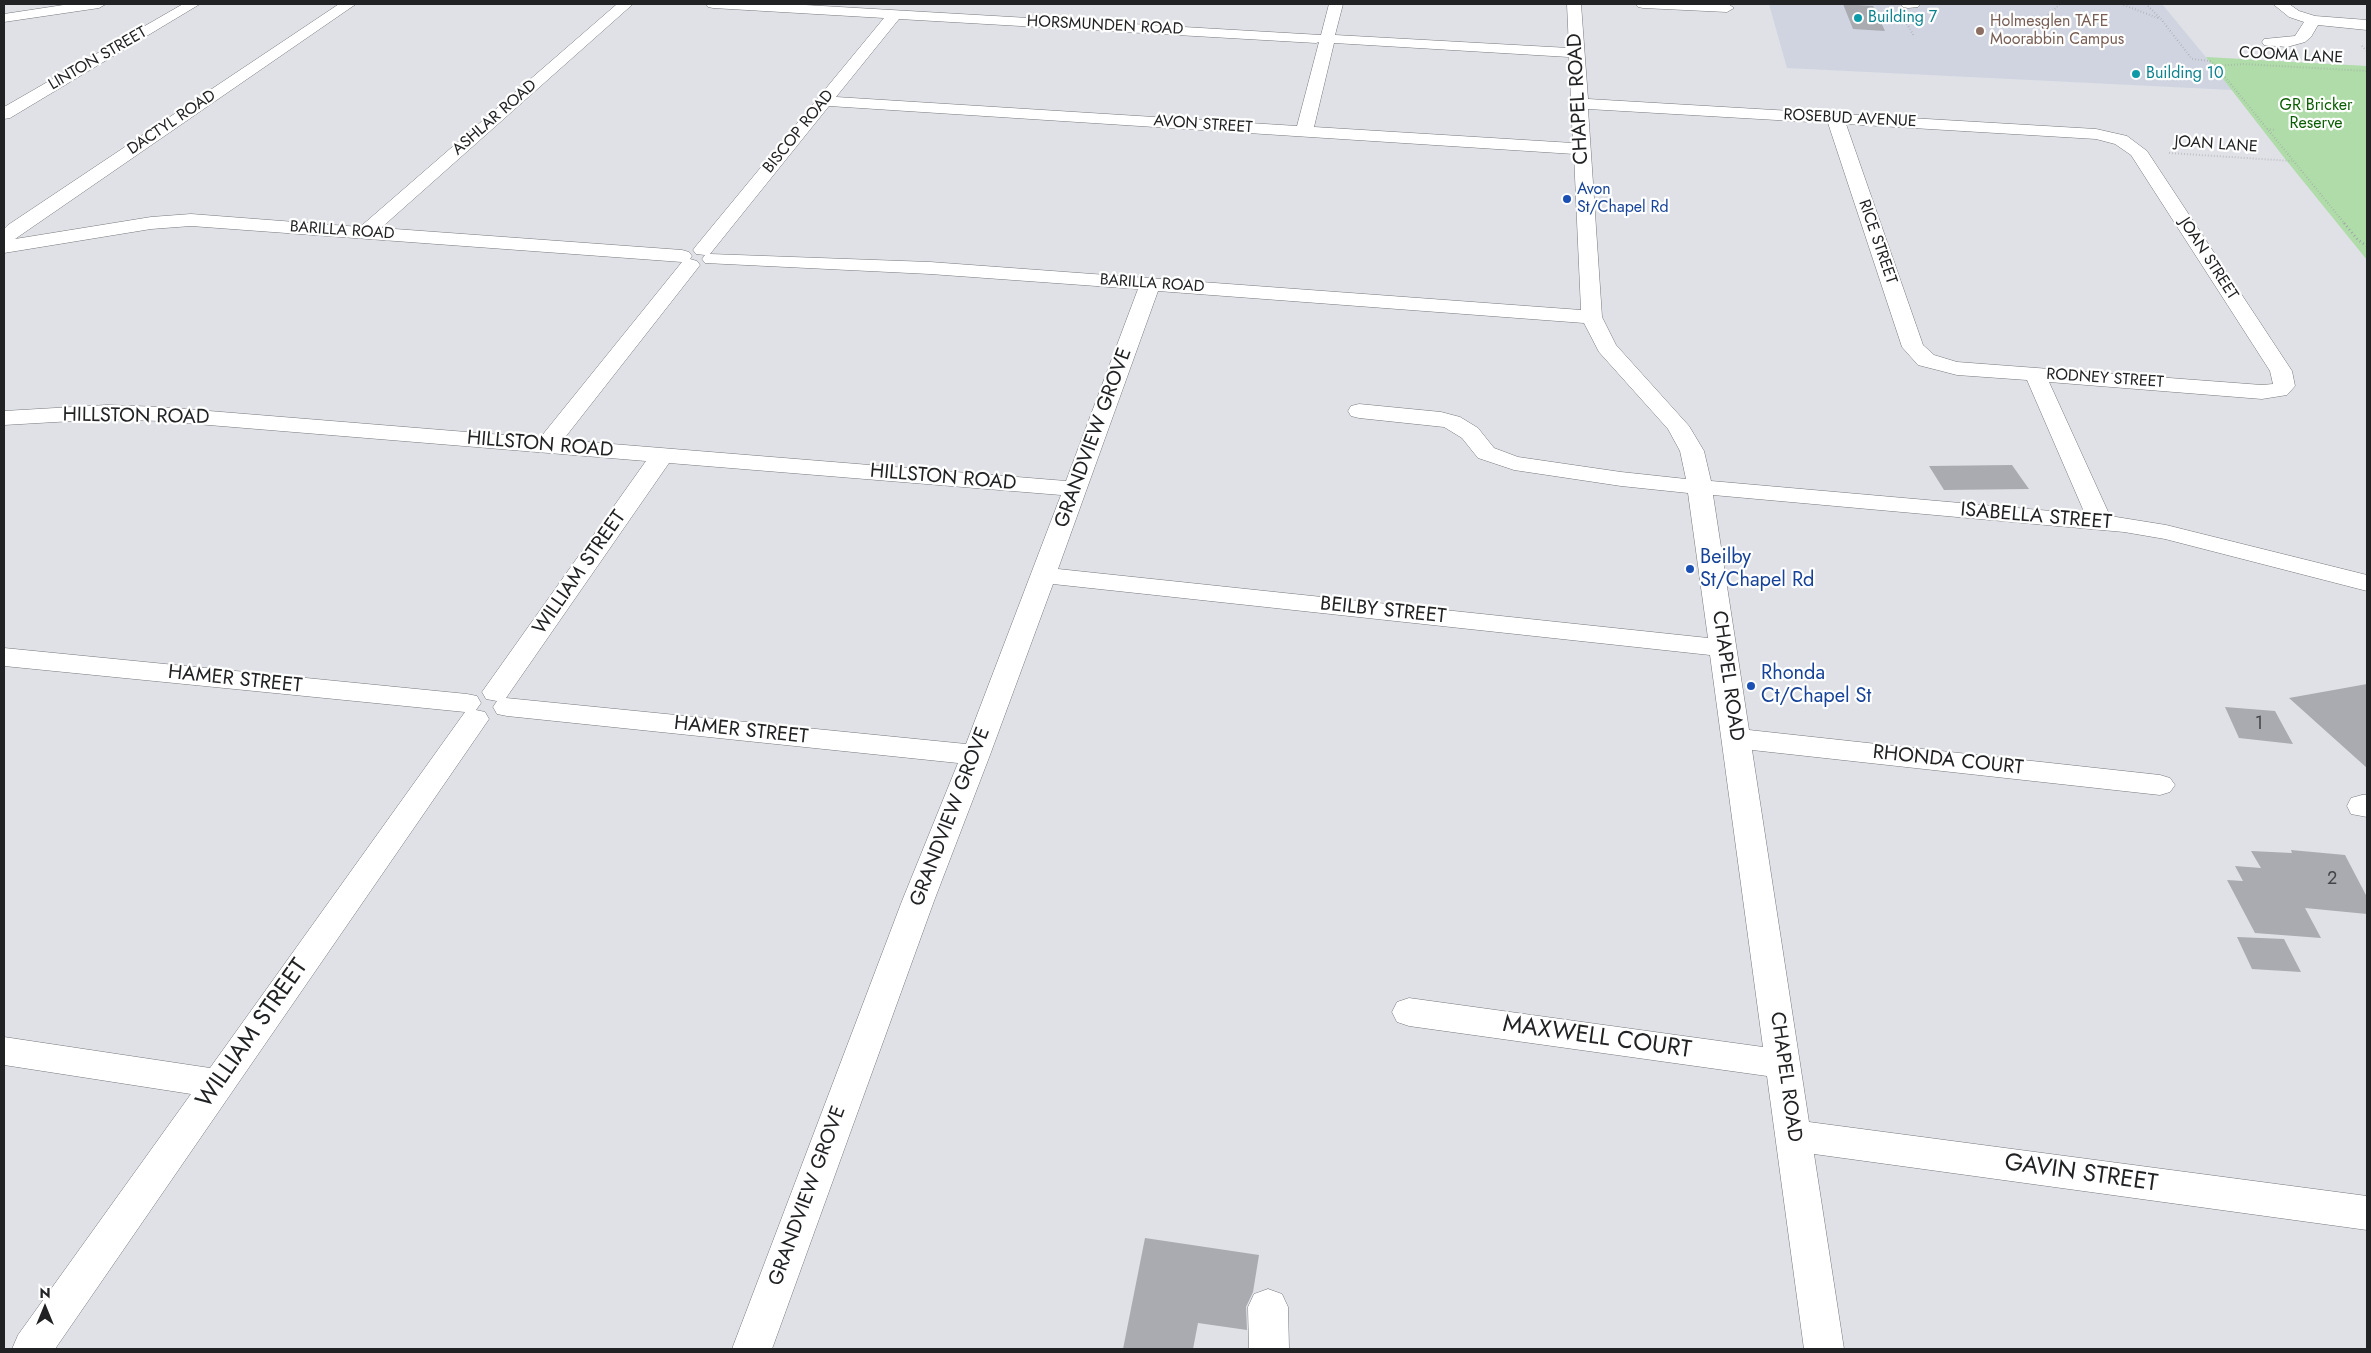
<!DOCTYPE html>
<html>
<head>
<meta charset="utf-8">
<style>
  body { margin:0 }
  #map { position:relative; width:2371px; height:1353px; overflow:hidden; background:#dfe1e6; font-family:Jost,sans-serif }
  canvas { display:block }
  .frame { position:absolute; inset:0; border:5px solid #212224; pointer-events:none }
  .north { position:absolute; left:20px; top:1283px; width:50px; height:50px; -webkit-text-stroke:4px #fff; paint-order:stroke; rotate:0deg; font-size:14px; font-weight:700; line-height:20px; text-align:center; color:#212224 }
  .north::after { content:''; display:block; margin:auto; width:18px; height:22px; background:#212224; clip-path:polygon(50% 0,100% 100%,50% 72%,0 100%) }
</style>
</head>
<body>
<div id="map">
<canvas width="2371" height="1353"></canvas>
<div class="frame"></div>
<div class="north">N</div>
</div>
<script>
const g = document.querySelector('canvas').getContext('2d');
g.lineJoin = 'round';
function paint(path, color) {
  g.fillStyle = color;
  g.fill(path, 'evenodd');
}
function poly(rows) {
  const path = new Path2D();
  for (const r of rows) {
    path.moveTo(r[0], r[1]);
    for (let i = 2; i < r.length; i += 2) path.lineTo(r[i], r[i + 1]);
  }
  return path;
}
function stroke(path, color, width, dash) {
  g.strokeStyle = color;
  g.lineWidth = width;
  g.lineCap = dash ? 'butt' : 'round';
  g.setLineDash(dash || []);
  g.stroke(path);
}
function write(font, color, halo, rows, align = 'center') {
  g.font = font + ' Jost,sans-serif';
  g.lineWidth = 4.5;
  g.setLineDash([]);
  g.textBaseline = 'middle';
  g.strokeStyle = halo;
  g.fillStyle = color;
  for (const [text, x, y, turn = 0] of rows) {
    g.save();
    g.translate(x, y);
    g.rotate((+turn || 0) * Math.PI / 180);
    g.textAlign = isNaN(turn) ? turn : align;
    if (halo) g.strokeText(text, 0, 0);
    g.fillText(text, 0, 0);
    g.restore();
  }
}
paint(poly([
  [1769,4,2162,4,2233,90,1787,68]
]), '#cfd4e0');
paint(poly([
  [2206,57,2367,66,2367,260,2286,160]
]), '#afdca8');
paint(poly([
  [1843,4,1873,6,1885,31,1853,29],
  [2012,465,2029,489,1944,490,1929,466],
  [2367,684,2367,768,2289,698],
  [2225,707,2275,711,2293,744,2239,738],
  [2291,850,2345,855,2367,897,2367,914,2305,908,2321,938,2255,933,2227,880,2243,881,2235,866,2261,868,2251,851,2292,853],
  [2237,937,2284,939,2301,972,2252,969],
  [1145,1238,1259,1255,1253,1292,1246,1307,1247,1330,1198,1323,1193,1349,1123,1349]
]), '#a9abb0');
const minor = poly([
  [70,4,106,4,99,8,4,22,4,14,70,4],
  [183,4,200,4,10,118,4,119,4,107,183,4],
  [339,4,356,4,15,239,151,217,191,214,360,227,617,4,633,4,381,228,682,250,689,252,692,256,690,259,697,261,700,265,697,269,563,440,1066,481,1138,289,930,274,705,263,702,259,705,255,696,254,693,250,696,246,884,18,713,8,708,7,706,4,788,4,1321,35,1329,4,1343,4,1335,35,1569,48,1567,4,1581,4,1588,99,2096,129,2127,136,2147,151,2292,371,2295,386,2287,395,2262,399,2049,382,2110,516,2166,525,2367,575,2367,591,2165,539,2124,532,1713,495,1749,730,2160,775,2170,778,2175,785,2170,792,2160,795,1752,750,1809,1122,2367,1196,2367,1230,1814,1154,1844,1349,1804,1349,1767,1076,1409,1026,1397,1022,1392,1012,1397,1002,1409,998,1763,1047,1710,655,1053,584,990,755,934,901,772,1349,732,1349,902,901,958,763,507,716,497,714,493,707,497,701,486,699,482,692,646,461,160,421,107,419,4,425,4,411,107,405,160,407,540,438,682,262,191,226,151,229,4,253,4,229,8,225,339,4],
  [899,19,1316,43,1319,42,1297,126,836,97,899,19],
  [1334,43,1569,57,1573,143,1314,127,1334,43],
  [829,106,1574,154,1581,310,930,262,710,254,829,106],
  [1588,109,1828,123,1902,347,1918,365,1957,375,2027,380,2085,514,1711,481,1704,451,1689,426,1616,345,1602,317,1588,109],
  [1846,124,2096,139,2115,144,2131,155,2270,371,2273,384,2262,385,1957,362,1934,355,1923,345,1846,124],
  [1158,291,1584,323,1599,352,1668,429,1680,451,1686,479,1621,472,1518,457,1494,448,1478,428,1460,417,1441,412,1359,404,1351,406,1348,411,1351,416,1359,418,1444,427,1462,438,1478,458,1514,470,1621,486,1688,493,1708,638,1058,569,1158,291],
  [669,463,1061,495,966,744,506,698,669,463],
  [1636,4,1728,4,1734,8,1727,12,1643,8,1638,7,1636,4],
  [1901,4,1920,4,1918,7,1908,8,1903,7,1901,4],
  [2273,4,2289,4,2299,11,2315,16,2367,20,2367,30,2318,25,2311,37,2305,42,2287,47,2264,45,2262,42,2264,39,2295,36,2304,22,2289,17,2273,4],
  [4,648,467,694,477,696,481,703,476,710,485,712,489,719,55,1349,12,1349,18,1335,191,1094,4,1065,4,1037,210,1068,465,712,4,666,4,648],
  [2362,795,2367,795,2367,817,2351,814,2347,806,2351,798,2362,795],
  [1268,1289,1282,1294,1288,1307,1289,1349,1249,1349,1248,1307,1254,1294,1268,1289]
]);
stroke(minor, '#76787c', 1);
stroke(poly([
  [2121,4,2158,18],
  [2146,4,2161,19,2192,59,2210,61,2216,66],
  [2051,20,2048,15,2060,4],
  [1907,24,1914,36],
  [2362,46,2367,51],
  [2267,129,2276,130],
  [2169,153,2292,161],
  [2345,224,2216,66,2243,64,2367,71]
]), '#9fa1a5', 2, [0.5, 2.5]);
stroke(poly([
  [2344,223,2358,240,2367,246]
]), '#9fa1a5', 2.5, [1, 3]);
paint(minor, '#fff');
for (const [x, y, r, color] of [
  [1858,18,5,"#0f9aa8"],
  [1980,31,5,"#8d6e63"],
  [2136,74,5,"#0f9aa8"],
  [1567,199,5,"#1a4fb4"],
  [1690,569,5,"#1a4fb4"],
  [1751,686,5,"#1a4fb4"]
]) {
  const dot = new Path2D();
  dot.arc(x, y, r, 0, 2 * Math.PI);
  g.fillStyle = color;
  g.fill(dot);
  stroke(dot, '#fff', 2);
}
write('16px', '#0d838f', '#fff', [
  ["Building 7",1868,18],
  ["Building 10",2146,74]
], 'left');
write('16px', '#785e54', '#fff', [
  ["Holmesglen TAFE",1990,22],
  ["Moorabbin Campus",1990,40]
], 'left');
write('16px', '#212224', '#fff', [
  ["HORSMUNDEN ROAD",1105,26,3],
  ["COOMA LANE",2291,56,3],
  ["LINTON STREET",98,59,-30],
  ["ASHLAR ROAD",495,118,-41],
  ["ROSEBUD AVENUE",1850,119,3],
  ["DACTYL ROAD",172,123,-34],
  ["AVON STREET",1203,125,4],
  ["BISCOP ROAD",799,132,-51],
  ["JOAN LANE",2216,145,4],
  ["BARILLA ROAD",342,231,4],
  ["RICE STREET",1877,242,71],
  ["JOAN STREET",2208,259,57],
  ["BARILLA ROAD",1152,284,4],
  ["RODNEY STREET",2105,379,4]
]);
write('16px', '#0a5d01', '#fff', [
  ["GR Bricker",2316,106],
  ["Reserve",2316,124]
]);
write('16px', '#164399', '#fff', [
  ["Avon",1577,190],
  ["St/Chapel Rd",1577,208]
], 'left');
write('18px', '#434447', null, [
  ["1",2259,725],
  ["2",2332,880]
]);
write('20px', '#212224', '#fff', [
  ["CHAPEL ROAD",1579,99,-93],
  ["HILLSTON ROAD",136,417,1],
  ["GRANDVIEW GROVE",1094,438,-70],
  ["HILLSTON ROAD",540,445,5],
  ["HILLSTON ROAD",943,478,5],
  ["ISABELLA STREET",2036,517,5],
  ["WILLIAM STREET",580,573,-55],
  ["BEILBY STREET",1383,611,6],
  ["CHAPEL ROAD",1727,676,82],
  ["HAMER STREET",235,680,6],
  ["HAMER STREET",741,731,6],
  ["RHONDA COURT",1948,761,6],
  ["GRANDVIEW GROVE",951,817,-69],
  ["CHAPEL ROAD",1785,1077,82],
  ["GRANDVIEW GROVE",808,1196,-70]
]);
write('20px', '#164399', '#fff', [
  ["Beilby",1700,558],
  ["St/Chapel Rd",1700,581],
  ["Rhonda",1761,674],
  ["Ct/Chapel St",1761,697]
], 'left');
write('24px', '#212224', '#fff', [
  ["WILLIAM STREET",253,1034,-55],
  ["MAXWELL COURT",1597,1038,8],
  ["GAVIN STREET",2081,1174,8]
]);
</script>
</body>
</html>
